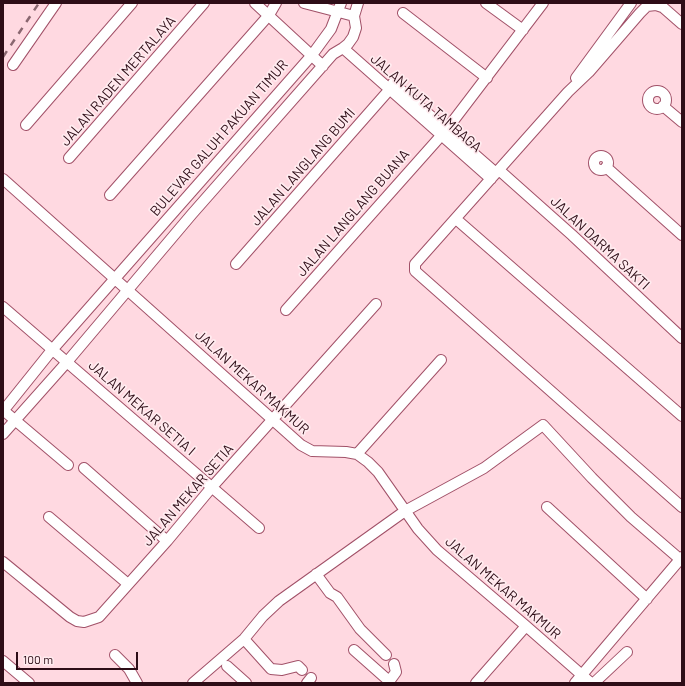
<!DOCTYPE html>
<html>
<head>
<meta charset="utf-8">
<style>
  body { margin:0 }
  #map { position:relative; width:685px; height:686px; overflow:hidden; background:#ffd9e1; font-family:Barlow,sans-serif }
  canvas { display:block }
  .frame { position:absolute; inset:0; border:4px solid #2e0d17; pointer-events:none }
  .scale { position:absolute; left:16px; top:652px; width:122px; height:18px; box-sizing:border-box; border:2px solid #2e0d17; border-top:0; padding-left:5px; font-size:12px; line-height:14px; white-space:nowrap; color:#2e0d17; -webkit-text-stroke:3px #ffebef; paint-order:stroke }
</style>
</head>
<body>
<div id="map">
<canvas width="685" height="686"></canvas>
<div class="frame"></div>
<div class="scale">100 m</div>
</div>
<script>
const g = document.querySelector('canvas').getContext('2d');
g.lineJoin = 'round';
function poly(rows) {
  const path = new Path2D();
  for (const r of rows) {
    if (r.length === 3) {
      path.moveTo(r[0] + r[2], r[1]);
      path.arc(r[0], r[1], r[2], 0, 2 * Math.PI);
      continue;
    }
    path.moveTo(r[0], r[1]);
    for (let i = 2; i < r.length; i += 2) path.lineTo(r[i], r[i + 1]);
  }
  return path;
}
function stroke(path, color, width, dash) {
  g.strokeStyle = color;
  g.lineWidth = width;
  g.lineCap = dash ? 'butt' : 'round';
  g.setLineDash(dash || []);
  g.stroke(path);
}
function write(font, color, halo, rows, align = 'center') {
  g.font = font + ' Barlow,sans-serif';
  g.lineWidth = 3.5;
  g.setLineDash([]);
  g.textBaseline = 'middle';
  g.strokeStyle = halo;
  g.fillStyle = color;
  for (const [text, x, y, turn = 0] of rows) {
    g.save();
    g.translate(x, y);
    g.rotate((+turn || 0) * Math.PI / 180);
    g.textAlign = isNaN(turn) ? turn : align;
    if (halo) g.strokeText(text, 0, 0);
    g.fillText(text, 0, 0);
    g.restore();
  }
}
const minor = poly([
  [255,3,323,66],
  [304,3,354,16],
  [486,3,523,30],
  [658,3,682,24],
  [662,7,656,5,647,6,640,13,589,72,568,92,415,264,415,271,682,507],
  [403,13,487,78],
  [343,48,491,179],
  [13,65,56,3],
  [576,78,631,3],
  [393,83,496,173],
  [657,100,9],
  [663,106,682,122],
  [26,125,132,3],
  [601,163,7],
  [69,158,204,3],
  [606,167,682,235],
  [499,170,572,235,682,338],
  [3,179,301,445,312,451,346,452,357,454,368,462,378,472,418,529,437,550,526,626,591,683],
  [110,195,269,15,276,3],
  [456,219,682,416],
  [236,264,390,89],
  [3,307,259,528],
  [286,310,447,129,543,3],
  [3,410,68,465],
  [3,411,52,350,312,55,331,29,341,3],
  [3,434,67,362,192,214,333,54,343,48,348,44,353,37,356,28,354,16,358,3],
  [357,454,441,360],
  [84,468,167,541],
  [547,507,647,599],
  [49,517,128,584],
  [3,562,70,617,77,621,84,622,99,617,167,541,212,487,376,304],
  [316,574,330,593,337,597,360,629,386,655],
  [244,639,271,669,282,670,298,666,302,670],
  [354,650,389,681],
  [115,655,129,669,137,683],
  [3,661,29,683],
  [227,666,246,683],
  [193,683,244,639,263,616,279,601,405,511,484,468,543,425,592,478,631,517,682,561],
  [307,683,311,678],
  [388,683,396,672,394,664],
  [476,683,526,626],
  [575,683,682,557],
  [594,683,627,652]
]);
stroke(minor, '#a15168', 12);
stroke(minor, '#fff', 10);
stroke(poly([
  [3,57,39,3]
]), '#8a6770', 2.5, [7, 7]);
write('14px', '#2e0d17', '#ffebef', [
  ["JALAN RADEN MERTALAYA",118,81,-49],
  ["JALAN KUTA TAMBAGA",426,103,41],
  ["BULEVAR GALUH PAKUAN TIMUR",219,138,-49],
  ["JALAN LANGLANG BUMI",303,167,-49],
  ["JALAN LANGLANG BUANA",353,213,-49],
  ["JALAN DARMA SAKTI",600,243,43],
  ["JALAN MEKAR MAKMUR",252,382,42],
  ["JALAN MEKAR SETIA I",142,408,41],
  ["JALAN MEKAR SETIA",188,495,-49],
  ["JALAN MEKAR MAKMUR",503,588,41]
]);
</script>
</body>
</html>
